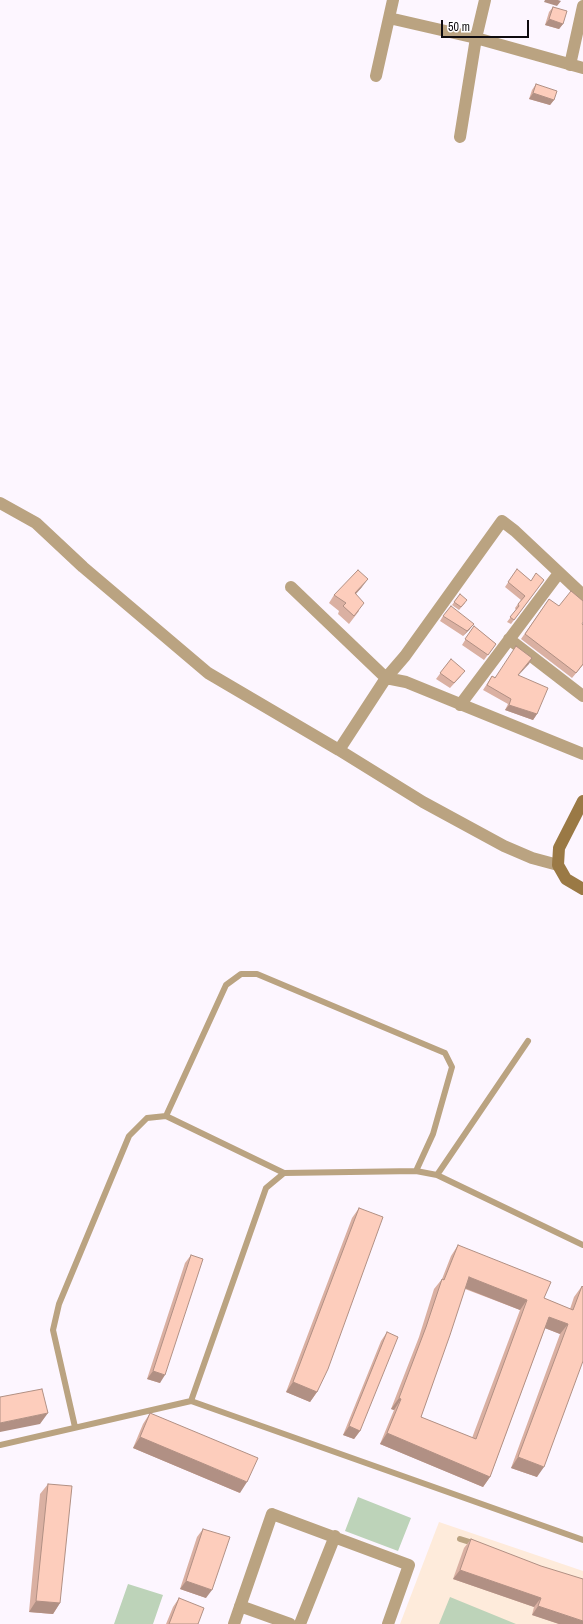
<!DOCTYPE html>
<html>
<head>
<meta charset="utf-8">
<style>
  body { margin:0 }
  #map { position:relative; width:583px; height:1624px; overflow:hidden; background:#fdf6ff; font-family:"Archivo Narrow",sans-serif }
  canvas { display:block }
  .scale { position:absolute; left:441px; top:20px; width:88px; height:18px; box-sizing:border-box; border:2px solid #0e0b0f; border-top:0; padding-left:5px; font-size:12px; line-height:14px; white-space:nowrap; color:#0e0b0f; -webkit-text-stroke:3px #fff; paint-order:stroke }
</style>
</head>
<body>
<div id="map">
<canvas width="583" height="1624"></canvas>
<div class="scale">50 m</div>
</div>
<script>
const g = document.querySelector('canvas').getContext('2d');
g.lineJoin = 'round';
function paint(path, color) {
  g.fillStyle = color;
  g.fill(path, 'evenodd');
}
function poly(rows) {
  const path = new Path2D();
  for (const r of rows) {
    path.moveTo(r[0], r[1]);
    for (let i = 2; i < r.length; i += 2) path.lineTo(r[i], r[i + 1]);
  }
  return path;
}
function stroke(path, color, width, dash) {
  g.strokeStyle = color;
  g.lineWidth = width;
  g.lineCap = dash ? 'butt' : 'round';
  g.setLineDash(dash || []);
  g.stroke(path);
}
paint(poly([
  [439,1522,583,1571,583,1624,400,1624]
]), '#feebdb');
paint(poly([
  [358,1497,411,1518,398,1551,345,1531],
  [128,1584,163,1595,153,1624,114,1624],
  [450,1597,516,1624,439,1624]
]), '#bdd3b9');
stroke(poly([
  [166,1116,226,985,241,974,257,974,445,1053,452,1067,433,1134,416,1171],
  [437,1175,528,1041],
  [191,1401,266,1188,284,1173,416,1171,437,1175,583,1245],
  [75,1427,53,1330,59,1304,129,1136,147,1118,166,1116,284,1173],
  [0,1445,191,1401,583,1540],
  [460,1539,476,1544]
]), '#baa381', 6);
stroke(poly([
  [389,18,476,38,583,68],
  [570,65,583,6],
  [376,76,393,0],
  [460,137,476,38,485,0],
  [0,503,36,523,83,567,208,673,339,750,423,802,504,846,532,858,558,865],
  [291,587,386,678,406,682,583,754],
  [509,639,583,696],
  [460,705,559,573],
  [339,750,386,678,405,656,502,521,515,531,583,595],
  [240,1606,290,1624],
  [234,1624,272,1514,409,1565,388,1624],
  [300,1624,335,1536]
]), '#baa381', 12);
stroke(poly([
  [583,801,559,848,558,865,566,879,583,889]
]), '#9a7945', 12);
paint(poly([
  [553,7,563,24,559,29,545,25,549,12],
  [536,84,554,100,550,105,529,99,532,90],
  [517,569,531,581,544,580,511,624,507,622,516,610,515,608,521,600,505,587],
  [362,587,356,594,359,611,349,624,338,614,339,611,329,603,334,595],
  [460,594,465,603,459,610,452,605],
  [549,599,583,625,583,665,572,678,521,639],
  [443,616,470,629,463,636,440,621],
  [474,626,496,644,484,660,462,645],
  [532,658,518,675,537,714,533,720,505,710,508,704,483,690,492,676,495,677],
  [451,659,461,676,450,688,436,679],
  [359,1208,317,1392,310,1402,286,1392,352,1218],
  [458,1245,544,1298,570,1309,574,1297,582,1286,537,1477,511,1468,560,1334,545,1328,490,1477,483,1487,380,1444,394,1410,391,1409,419,1337,434,1289,442,1279,451,1256],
  [465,1289,520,1310,472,1438,421,1417],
  [191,1255,160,1383,147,1379,185,1263],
  [387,1332,360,1431,354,1439,343,1435,381,1341],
  [150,1413,240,1493,133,1448,143,1424],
  [48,1484,60,1603,53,1614,29,1612,40,1494],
  [203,1529,206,1598,180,1589,197,1537],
  [471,1539,583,1624,559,1624,532,1615,534,1607,453,1579,464,1548],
  [179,1598,198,1624,166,1624,173,1607]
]), '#dab0a2');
paint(poly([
  [545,0,558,0,561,1,557,6,544,2],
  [549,19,563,24,559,29,545,25],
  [533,93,554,100,550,105,529,99],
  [368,579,362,587,349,601,355,593],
  [474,624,470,629,463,636,467,631],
  [532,658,529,664,514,680,518,675],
  [509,705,537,714,533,720,505,710],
  [469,1277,527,1300,520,1310,462,1287],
  [549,1317,568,1324,560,1334,542,1327],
  [153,1371,165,1375,160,1383,147,1379],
  [293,1382,317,1392,310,1402,286,1392],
  [399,1398,401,1399,394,1410,391,1409],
  [48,1413,40,1424,0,1432,0,1423],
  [349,1426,360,1431,354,1439,343,1435],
  [387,1433,490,1477,483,1487,380,1444],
  [140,1437,247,1482,240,1493,133,1448],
  [518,1457,544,1467,537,1477,511,1468],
  [460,1570,541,1598,534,1607,453,1579],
  [186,1581,212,1590,206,1598,180,1589],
  [36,1601,60,1603,53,1614,29,1612],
  [538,1606,583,1621,583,1624,559,1624,532,1615]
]), '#b19084');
const building = poly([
  [553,7,567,11,563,24,549,19,553,7],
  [536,84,557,91,554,100,533,93,536,84],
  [517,569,531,581,536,573,544,580,514,620,510,617,519,606,518,604,525,596,508,582,517,569],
  [358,570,368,579,355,593,364,603,354,616,343,606,346,603,334,595,358,570],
  [571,591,583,601,583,622,582,624,583,625,583,664,576,673,525,634,549,599,559,606,571,591],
  [460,594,467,600,461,607,454,602,460,594],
  [451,606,474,624,467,631,443,616,451,606],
  [474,626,496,644,488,655,465,639,474,626],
  [516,646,532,658,518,675,548,688,537,714,509,705,511,699,487,685,492,676,495,678,516,646],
  [451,659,465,671,454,683,440,673,451,659],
  [359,1208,383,1217,328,1369,317,1392,293,1382,359,1208],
  [458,1245,551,1282,544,1298,573,1310,582,1286,583,1287,583,1361,544,1467,518,1457,568,1324,549,1317,490,1477,387,1433,401,1399,399,1398,426,1327,442,1279,444,1280,458,1245],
  [469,1277,527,1300,476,1439,421,1417,450,1335,469,1277],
  [191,1255,203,1259,165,1375,153,1371,191,1255],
  [387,1332,398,1337,360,1431,349,1426,387,1332],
  [42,1389,48,1413,0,1423,0,1397,42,1389],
  [150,1413,258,1458,247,1482,140,1437,150,1413],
  [48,1484,72,1486,60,1603,36,1601,48,1484],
  [203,1529,230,1537,212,1590,186,1581,203,1529],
  [471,1539,541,1566,583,1579,583,1621,538,1606,541,1598,460,1570,471,1539],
  [179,1598,204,1608,198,1624,169,1624,179,1598]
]);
paint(building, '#fdcdbc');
stroke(building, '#b19084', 1);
</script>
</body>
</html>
